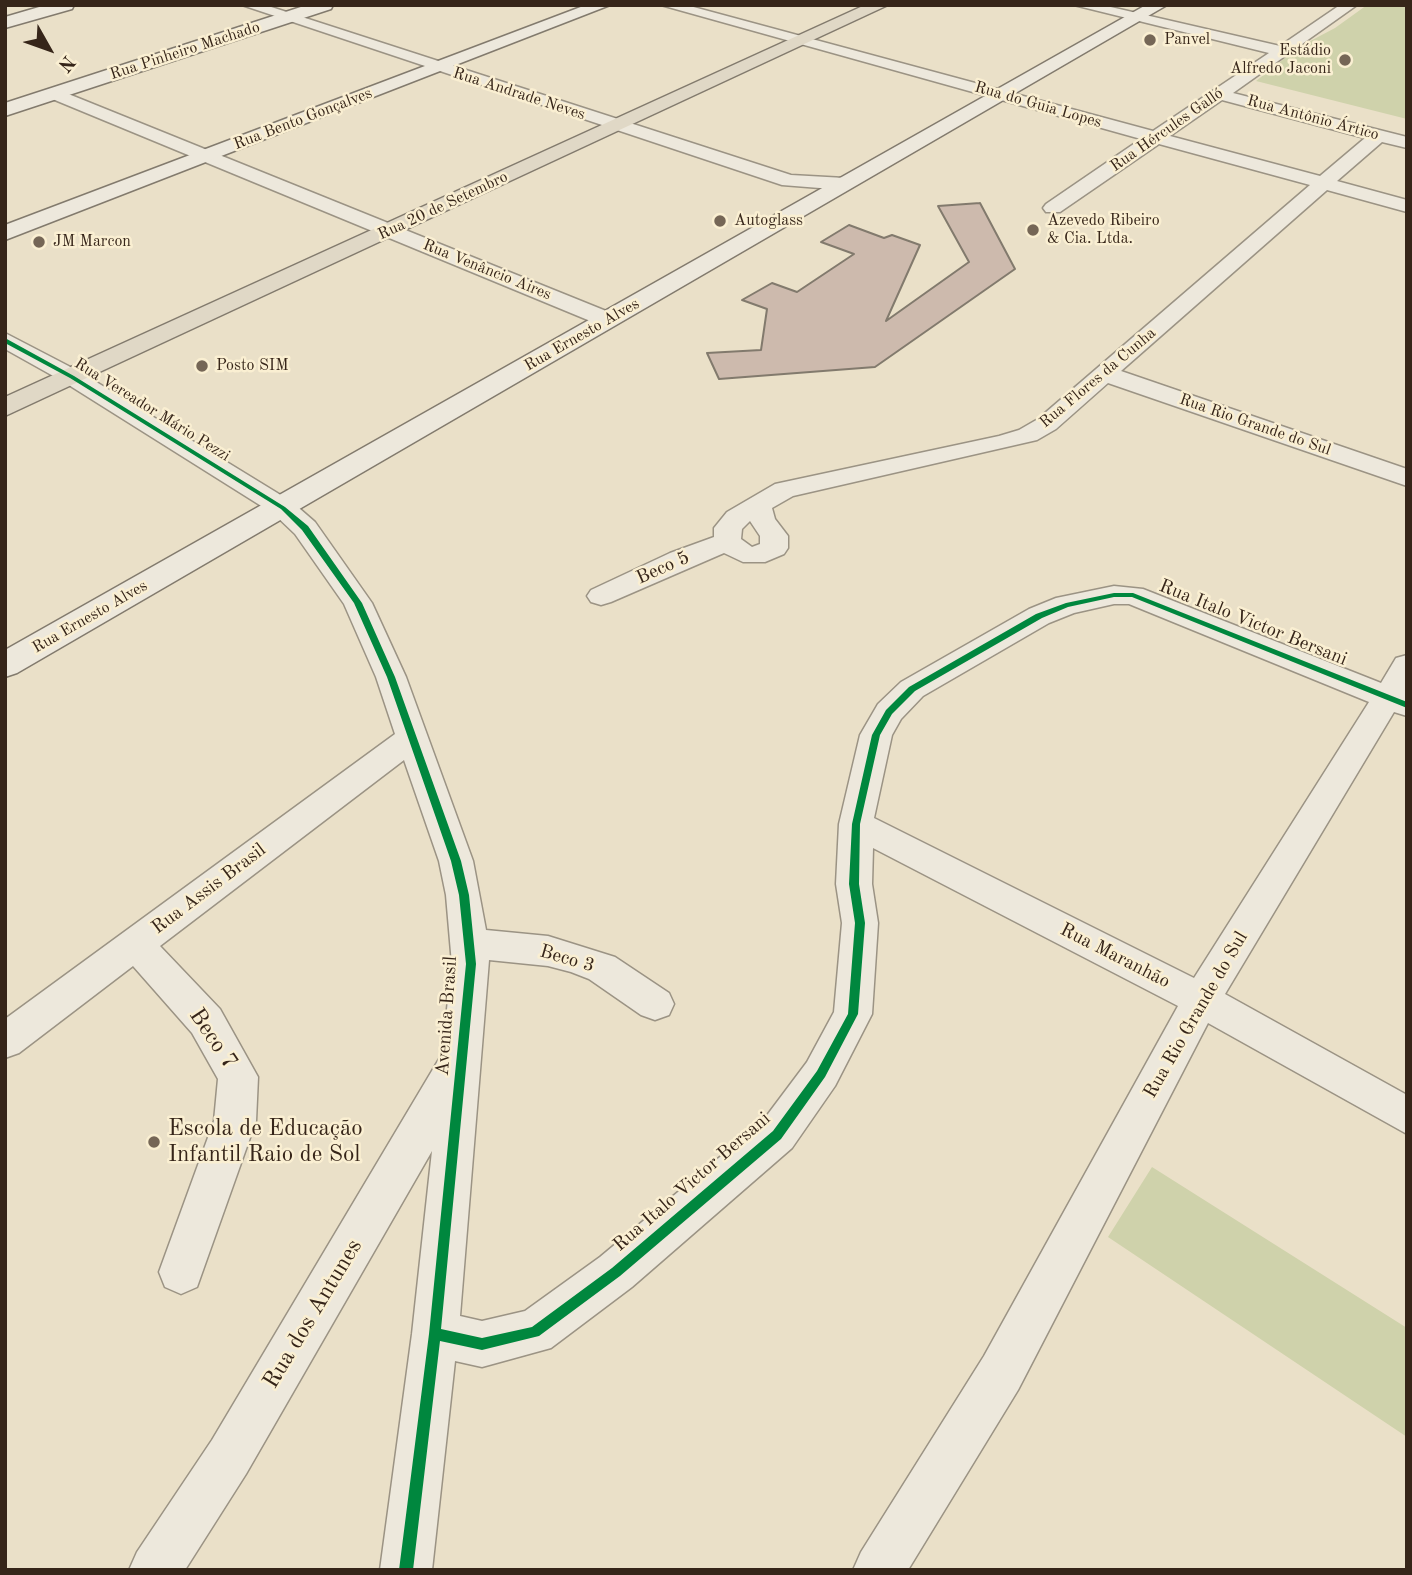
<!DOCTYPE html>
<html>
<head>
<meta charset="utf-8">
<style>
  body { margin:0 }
  #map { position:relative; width:1412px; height:1575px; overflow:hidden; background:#eae0c8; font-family:"Old Standard TT",serif }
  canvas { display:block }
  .frame { position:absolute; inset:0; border:7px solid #362519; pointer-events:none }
  .north { position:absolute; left:14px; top:14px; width:70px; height:70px; -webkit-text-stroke:5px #faefd2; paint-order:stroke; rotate:130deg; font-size:19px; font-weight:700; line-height:28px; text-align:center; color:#362519 }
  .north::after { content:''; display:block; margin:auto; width:24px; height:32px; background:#362519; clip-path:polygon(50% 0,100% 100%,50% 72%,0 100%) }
</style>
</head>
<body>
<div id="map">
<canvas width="1412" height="1575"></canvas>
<div class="frame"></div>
<div class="north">N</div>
</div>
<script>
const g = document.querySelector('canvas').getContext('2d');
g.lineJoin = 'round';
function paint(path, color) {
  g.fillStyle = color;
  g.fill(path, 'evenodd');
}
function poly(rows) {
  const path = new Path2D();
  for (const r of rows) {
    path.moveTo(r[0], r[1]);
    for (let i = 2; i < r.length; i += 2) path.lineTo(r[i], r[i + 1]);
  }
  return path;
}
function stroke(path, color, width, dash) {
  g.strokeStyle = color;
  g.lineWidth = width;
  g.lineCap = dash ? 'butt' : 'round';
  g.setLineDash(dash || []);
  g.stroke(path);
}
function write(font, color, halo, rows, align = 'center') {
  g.font = font + ' "Old Standard TT",serif';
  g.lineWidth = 5;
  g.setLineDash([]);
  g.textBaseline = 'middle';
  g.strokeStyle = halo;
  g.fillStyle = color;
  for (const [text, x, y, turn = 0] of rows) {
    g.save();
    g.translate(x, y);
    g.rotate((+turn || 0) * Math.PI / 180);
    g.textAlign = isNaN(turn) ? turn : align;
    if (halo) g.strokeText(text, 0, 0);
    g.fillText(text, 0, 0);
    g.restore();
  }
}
paint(poly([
  [1367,5,1407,6,1407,119,1256,81,1299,47,1335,28],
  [1152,1167,1407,1328,1407,1437,1108,1237]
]), '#cfd2ab');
const building = poly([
  [980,203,1015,269,875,367,719,379,707,353,761,350,767,309,742,300,772,283,797,292,854,254,821,242,849,225,884,238,892,235,920,245,886,321,969,262,938,206,980,203]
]);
paint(building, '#cdbaad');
stroke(building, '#827a6d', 2);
const street = poly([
  [242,5,265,5,791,175,845,178,855,184,845,190,782,185,242,5],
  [661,5,686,5,1153,131,1269,53,1074,5,1102,5,1280,46,1340,5,1357,5,1233,93,1407,137,1407,148,1382,142,1337,181,1407,200,1407,212,1327,190,1121,371,1407,469,1407,486,1108,383,1056,429,1037,440,793,496,772,508,775,519,788,536,788,548,784,554,765,562,743,562,724,553,611,602,601,605,591,602,587,596,591,590,670,553,714,537,714,528,727,512,775,484,999,436,1019,430,1038,419,1310,185,1159,144,1060,212,1046,212,1043,208,1046,204,1141,139,661,5],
  [1222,100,1365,138,1320,176,1170,136,1222,100],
  [750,521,760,536,760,544,752,547,741,539,742,529,750,521],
  [56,89,616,315,619,320,608,327,600,325,50,98,47,94,50,90,56,89],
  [5,333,80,372,292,502,315,522,372,603,406,677,473,861,486,930,548,936,615,957,669,993,674,1004,669,1015,655,1020,641,1015,589,979,571,972,548,966,489,960,460,1316,482,1321,525,1311,600,1257,762,1122,807,1062,834,1012,842,923,836,884,839,824,860,735,878,704,901,682,1029,609,1056,598,1114,586,1143,589,1381,683,1396,658,1407,655,1407,716,1394,712,1225,994,1407,1095,1407,1134,1208,1023,1018,1390,908,1570,853,1570,861,1552,984,1356,1178,1006,873,848,872,884,878,923,872,1014,835,1086,792,1148,632,1287,551,1348,482,1367,455,1361,432,1570,380,1570,412,1334,432,1151,246,1474,185,1570,129,1570,137,1552,212,1440,442,1054,452,964,446,895,439,861,404,760,160,946,220,1009,258,1077,256,1121,197,1287,181,1294,165,1287,159,1272,214,1121,218,1079,192,1033,133,966,19,1053,5,1058,5,1019,395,734,376,677,344,604,295,534,274,514,64,382,5,349,5,333],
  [1114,604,1129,604,1369,702,1194,978,874,818,892,735,901,719,923,696,1049,623,1074,613,1114,604]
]);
const secondary = poly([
  [46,5,74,5,72,9,5,28,5,17,46,5],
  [307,5,333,5,331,9,5,116,5,103,307,5],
  [586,5,610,5,5,240,5,225,586,5],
  [1146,5,1167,5,17,673,5,677,5,650,1146,5]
]);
const primary = poly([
  [865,5,888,5,5,416,5,397,865,5]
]);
stroke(street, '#9b9384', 3);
stroke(secondary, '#827a6d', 3);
stroke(primary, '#827a6d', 3);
paint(street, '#ede8dc');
paint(secondary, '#ede8dc');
paint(primary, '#e0d8c6');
paint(poly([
  [5,338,74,376,285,507,308,526,362,603,395,677,461,861,469,895,476,964,441,1329,482,1338,532,1327,612,1268,773,1131,817,1071,848,1014,855,923,849,884,852,824,872,735,886,710,909,687,1036,614,1066,603,1114,593,1133,593,1407,702,1407,708,1132,597,1114,597,1068,607,1042,618,915,691,892,714,880,735,860,824,859,884,865,923,858,1014,825,1077,781,1139,620,1276,539,1336,482,1350,440,1341,413,1570,399,1570,429,1334,466,964,459,895,451,861,387,677,354,603,302,530,281,509,70,378,5,343,5,338]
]), '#00873e');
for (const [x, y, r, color] of [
  [1150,40,7,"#756656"],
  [1345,60,7,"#756656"],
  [720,221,7,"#756656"],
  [1033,230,7,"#756656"],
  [39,242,7,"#756656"],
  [202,366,7,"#756656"],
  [154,1142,7,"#756656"]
]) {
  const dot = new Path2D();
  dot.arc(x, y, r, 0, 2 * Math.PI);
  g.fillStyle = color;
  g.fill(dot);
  stroke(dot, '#faefd2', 2.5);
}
write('16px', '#362519', '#faefd2', [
  ["Panvel",1164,40],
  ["Estádio",1331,51,"right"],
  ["Alfredo Jaconi",1331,69,"right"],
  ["Autoglass",734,221],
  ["Azevedo Ribeiro",1047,221],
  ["& Cia. Ltda.",1047,239],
  ["JM Marcon",53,242],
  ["Posto SIM",216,366]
], 'left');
write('16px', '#362519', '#faefd2', [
  ["Rua Pinheiro Machado",185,51,-18],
  ["Rua Andrade Neves",519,94,18],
  ["Rua do Guia Lopes",1038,105,16],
  ["Rua Antônio Ártico",1313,118,15],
  ["Rua Bento Gonçalves",303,119,-21],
  ["Rua Hércules Galló",1167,130,-35],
  ["Rua 20 de Setembro",443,206,-25],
  ["Rua Venâncio Aires",487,270,22],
  ["Rua Ernesto Alves",582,335,-30],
  ["Rua Flores da Cunha",1098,378,-40],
  ["Rua Vereador Mário Pezzi",152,410,32],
  ["Rua Rio Grande do Sul",1255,425,19],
  ["Rua Ernesto Alves",90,617,-30]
]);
write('19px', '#362519', '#faefd2', [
  ["Beco 5",663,568,-24],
  ["Rua Italo Victor Bersani",1253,623,22],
  ["Rua Assis Brasil",209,889,-37],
  ["Rua Maranhão",1115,956,27],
  ["Beco 3",567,959,16],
  ["Rua Rio Grande do Sul",1196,1015,-60],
  ["Avenida Brasil",447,1016,-86],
  ["Rua Italo Victor Bersani",692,1182,-41]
]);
write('23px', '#362519', '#faefd2', [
  ["Beco 7",213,1039,56],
  ["Rua dos Antunes",313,1314,-59]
]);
write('23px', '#362519', '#faefd2', [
  ["Escola de Educação",168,1129],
  ["Infantil Raio de Sol",168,1155]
], 'left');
</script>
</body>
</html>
